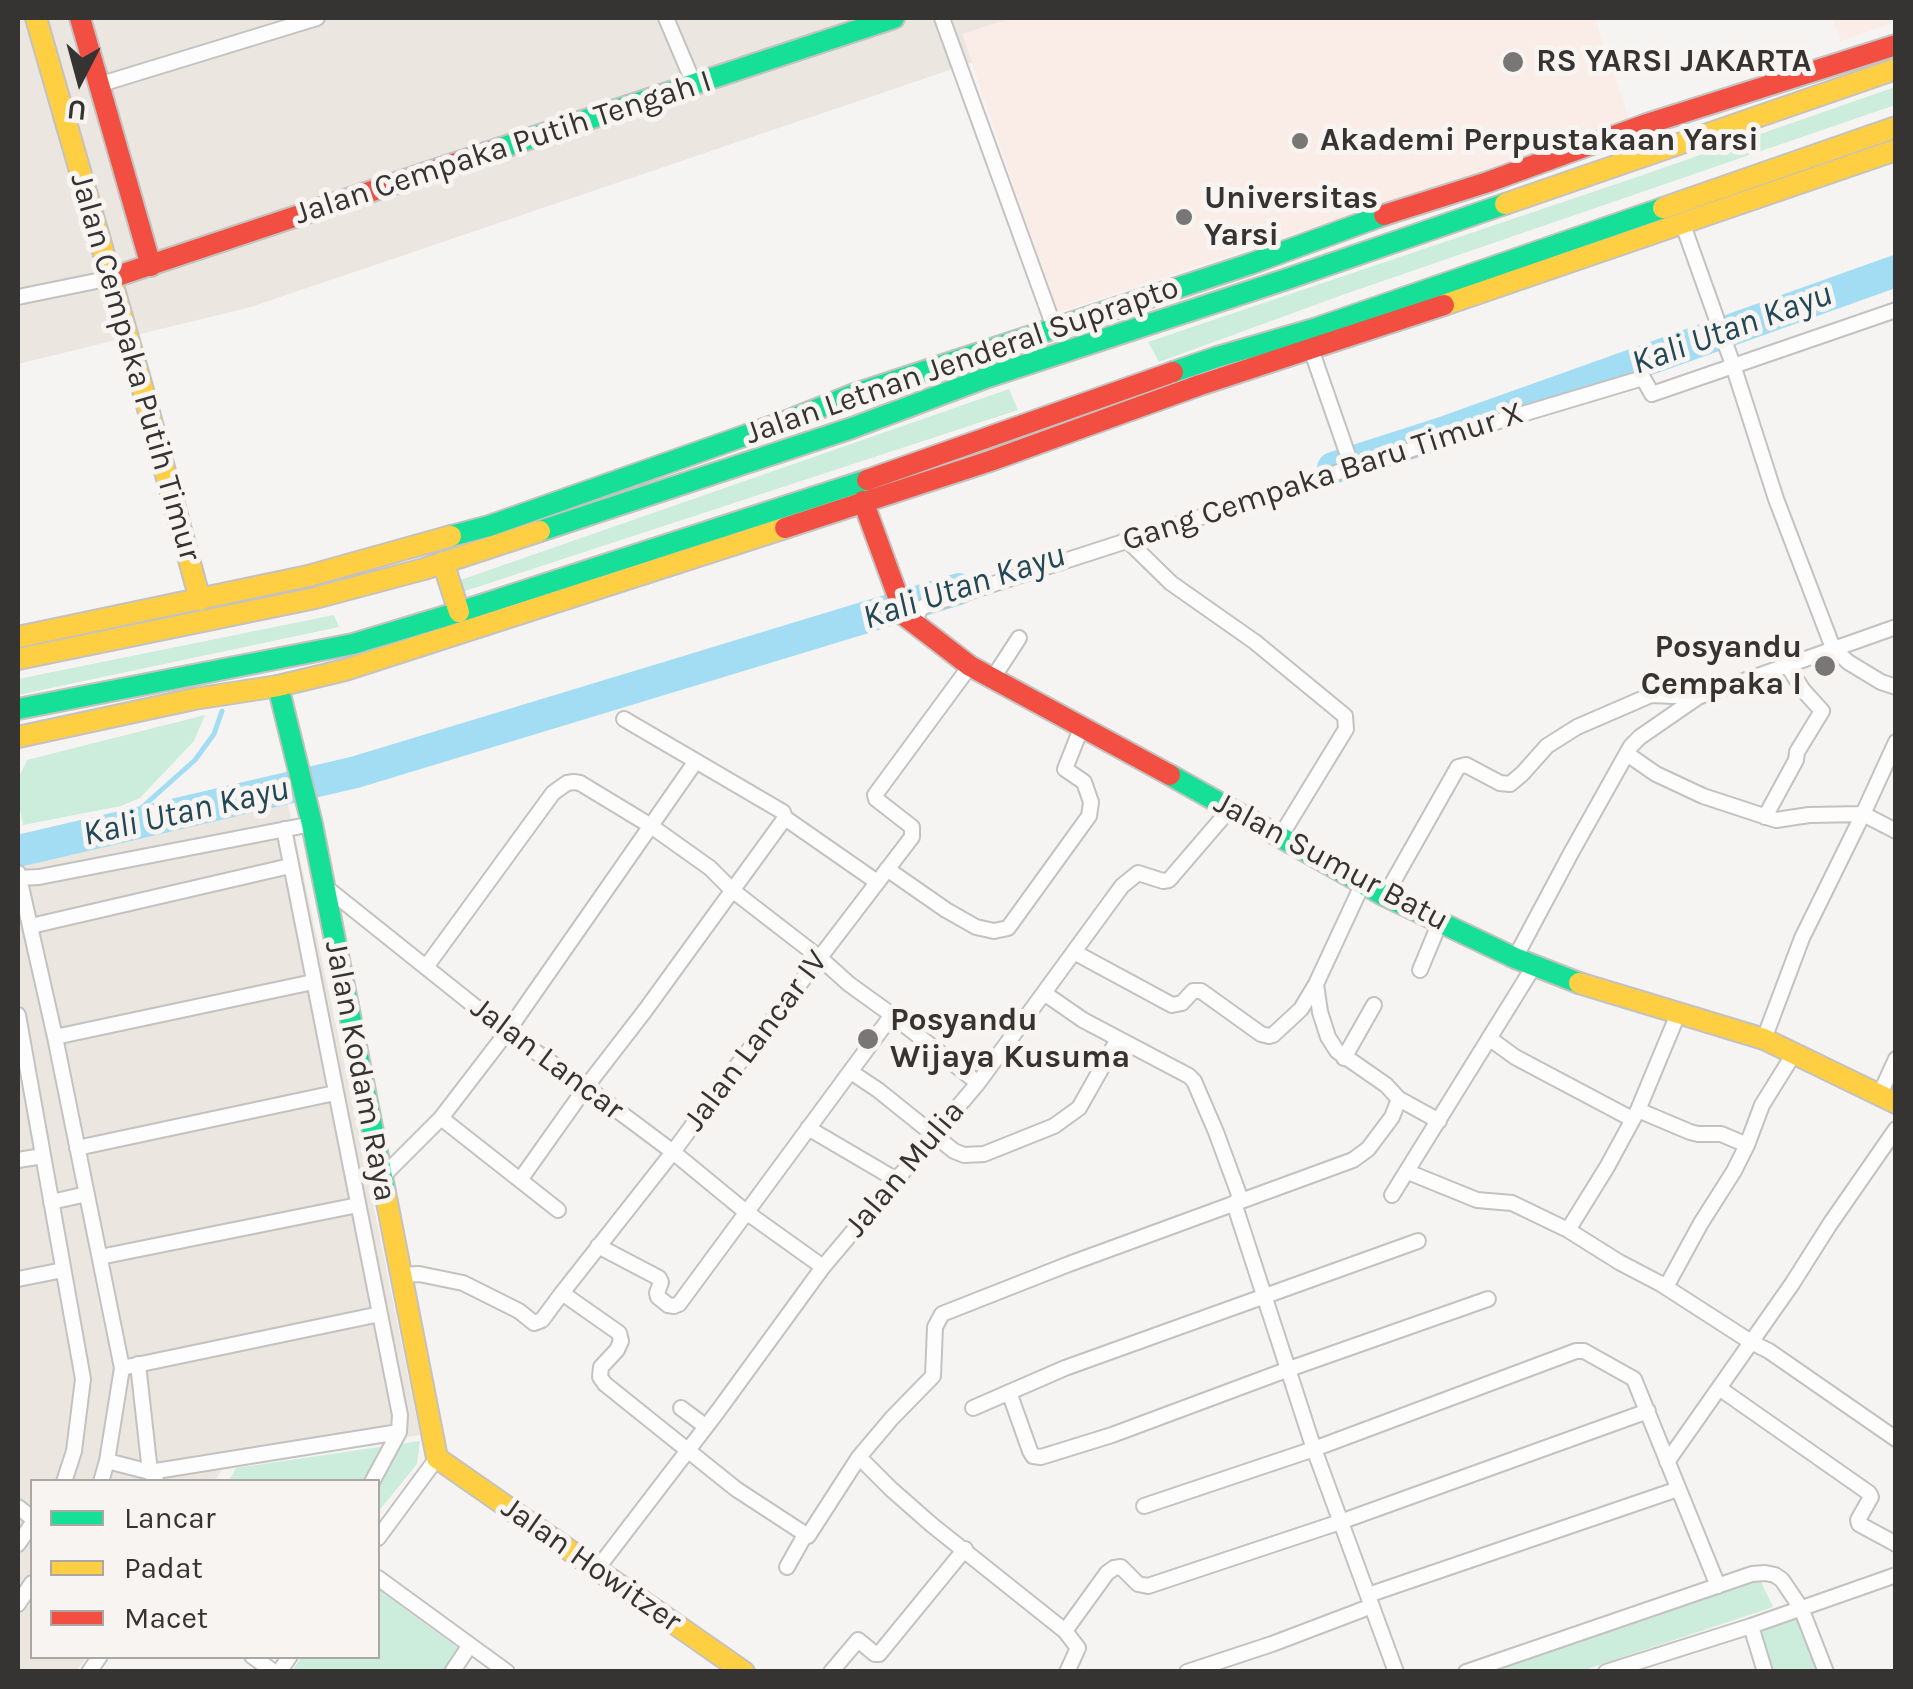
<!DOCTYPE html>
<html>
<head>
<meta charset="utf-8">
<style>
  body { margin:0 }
  #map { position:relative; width:1913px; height:1689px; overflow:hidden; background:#f6f4f2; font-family:Karla,sans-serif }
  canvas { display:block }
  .frame { position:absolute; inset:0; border:20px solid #363433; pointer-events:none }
  .legend { position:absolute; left:30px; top:1479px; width:350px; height:180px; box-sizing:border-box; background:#f7f4f1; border:2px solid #aaa7a5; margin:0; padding:12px 18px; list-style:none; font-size:30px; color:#363433 }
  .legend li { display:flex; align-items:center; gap:20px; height:50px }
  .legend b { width:50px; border:2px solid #aaa7a5 }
  .north { position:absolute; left:30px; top:30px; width:100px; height:100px; -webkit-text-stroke:8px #f7f4f1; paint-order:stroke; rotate:186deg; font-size:28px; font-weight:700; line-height:40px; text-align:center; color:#363433 }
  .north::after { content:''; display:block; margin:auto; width:35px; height:45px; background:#363433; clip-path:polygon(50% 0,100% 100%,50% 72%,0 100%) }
</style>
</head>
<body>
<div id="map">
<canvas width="1913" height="1689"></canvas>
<div class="frame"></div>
<ul class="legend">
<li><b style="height:12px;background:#16e098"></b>Lancar</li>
<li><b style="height:12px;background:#ffcf43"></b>Padat</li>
<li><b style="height:12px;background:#f24e42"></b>Macet</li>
</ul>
<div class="north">U</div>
</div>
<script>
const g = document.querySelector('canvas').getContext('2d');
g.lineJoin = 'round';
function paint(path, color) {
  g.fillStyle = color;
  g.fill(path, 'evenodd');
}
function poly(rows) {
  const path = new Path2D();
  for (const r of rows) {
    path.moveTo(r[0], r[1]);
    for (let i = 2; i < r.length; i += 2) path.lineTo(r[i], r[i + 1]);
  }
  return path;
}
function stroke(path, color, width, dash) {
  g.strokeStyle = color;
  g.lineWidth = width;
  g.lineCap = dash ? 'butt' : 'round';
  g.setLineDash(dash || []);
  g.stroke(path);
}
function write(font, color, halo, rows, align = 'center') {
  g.font = font + ' Karla,sans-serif';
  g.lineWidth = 10;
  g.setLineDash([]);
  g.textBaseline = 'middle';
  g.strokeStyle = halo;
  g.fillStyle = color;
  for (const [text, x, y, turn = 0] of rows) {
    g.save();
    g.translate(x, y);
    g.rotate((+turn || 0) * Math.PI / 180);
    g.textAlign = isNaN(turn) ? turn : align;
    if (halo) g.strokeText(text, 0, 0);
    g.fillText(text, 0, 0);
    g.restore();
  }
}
paint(poly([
  [18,18,1103,18,251,307,18,364],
  [286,795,351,1094,420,1435,224,1466,215,1481,32,1482,32,1656,87,1657,76,1671,18,1671,18,861]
]), '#ebe6e0');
paint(poly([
  [1011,18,1595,18,1630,121,1057,313,962,34],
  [1832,18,1895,18,1895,22,1841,41]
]), '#faece6');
paint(poly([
  [1895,87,1895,105,1345,294,1159,362,1148,342,1637,177],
  [1009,389,1018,410,453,595,449,584],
  [334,615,339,627,18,695,18,679],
  [205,715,194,741,140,798,121,806,23,825,18,798,18,779,27,760],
  [420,1441,417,1464,378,1512,378,1482,228,1482,236,1468],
  [1739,1575,1761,1582,1773,1607,1581,1671,1486,1672],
  [378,1589,461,1650,445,1671,291,1672,302,1657,378,1656],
  [1798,1613,1822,1671,1771,1671,1759,1633]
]), '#ccecdc');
stroke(poly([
  [120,827,195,760,214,734,222,711]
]), '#a3ddf3', 5);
stroke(poly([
  [1333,468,1439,434,1896,271],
  [18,851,356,772,959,589]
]), '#a3ddf3', 32);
const street = poly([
  [666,18,694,84],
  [942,18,1054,327],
  [98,85,317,18],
  [1682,222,1733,365,1776,499,1833,648,1848,662,1881,682,1896,687],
  [18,297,111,278],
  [1311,349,1352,467],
  [1126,539,1171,583,1255,642,1345,716,1346,729,1280,837],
  [914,624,920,609,925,606,1325,477,1352,467,1381,460,1459,433,1643,378,1652,394,1896,310],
  [993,678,1019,638],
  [624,719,783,812,785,818,877,882],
  [1627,754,1656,774,1703,796,1776,820,1809,815,1863,814,1896,831],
  [1765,817,1796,760,1797,752,1822,711,1803,690,1787,665],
  [887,869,946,910,976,927,994,931,1008,928,1089,816,1091,802,1084,782,1065,769,1082,726],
  [18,873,55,1037,122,1368,107,1461,101,1482],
  [18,878,39,877,312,824],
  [323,885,507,1032,586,1087,673,1152,746,1212,823,1267],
  [1385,896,1458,767,1466,765,1500,783,1510,784,1522,774,1547,746,1577,727,1651,695,1697,697],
  [31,926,290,866],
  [1074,952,1172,1005,1182,1003,1193,991,1201,991,1261,1034,1269,1036,1273,1035,1301,1009,1316,984,1363,883],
  [1515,958,1571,853,1631,746,1640,737,1698,697,1896,627],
  [426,967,553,793,567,783,574,782,580,783,651,826,710,868,732,890,820,958,849,984,892,1015,978,1083],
  [1420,970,1440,922],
  [1044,993,1083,1020,1189,1076,1194,1081,1216,1132,1241,1200],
  [18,1015,83,1379,74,1451,64,1482],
  [55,1037,313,982],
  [1489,1038,1515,1057,1632,1119],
  [1764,1039,1802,938,1863,814,1896,742],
  [1344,1058,1374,1005],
  [851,1072,878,1090,954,1151,964,1155,984,1154,1054,1126,1079,1108,1118,1039],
  [1880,1094,1896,1059],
  [1399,1099,1439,1121],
  [1638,1110,1690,1132,1698,1134,1721,1134,1747,1145],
  [441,1118,558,1210],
  [808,1128,895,1179],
  [77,1148,335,1093],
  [18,1160,43,1156],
  [1408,1172,1477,1200,1512,1203,1568,1230,1619,1262,1661,1284,1751,1342,1769,1351,1896,1439],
  [381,1178,441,1118,507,1032,696,761],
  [520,1180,586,1087,644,1012,785,818],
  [1392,1195,1534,966],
  [51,1202,87,1194],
  [1234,1203,1314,1449,1396,1672],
  [1568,1230,1607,1167,1638,1110,1678,1014],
  [598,1246,659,1278,661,1282,657,1293,658,1297,668,1305,674,1306,679,1304,892,1015],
  [100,1257,358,1205],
  [400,1275,419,1274,463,1283,519,1311,534,1323,542,1320,562,1293,619,1333,621,1341,617,1350,601,1367,600,1377,605,1384,736,1489,808,1536,859,1457,892,1418,933,1376,935,1327,942,1314,1069,1264,1353,1160,1368,1149,1392,1117,1399,1099,1386,1085,1337,1051,1328,1037,1320,1012,1316,984],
  [18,1279,63,1270],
  [1666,1287,1701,1223,1734,1171,1747,1145,1762,1105,1795,1052],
  [562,1293,673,1152,717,1092,912,837,912,827,876,799,875,795,970,666],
  [138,1364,150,1472,157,1482],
  [122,1368,380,1314],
  [1719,1388,1869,1493,1871,1497,1858,1520,1859,1524,1896,1544],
  [1009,1392,1030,1451,1033,1456,1041,1457,1112,1435,1289,1369,1488,1299],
  [681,1408,705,1426],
  [973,1408,1065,1368,1418,1241],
  [859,1457,891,1489,932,1525,1065,1631],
  [107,1461,150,1472,399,1432,400,1415,284,829],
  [1667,1462,1792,1284,1830,1224,1896,1129],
  [372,1482,399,1432],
  [1144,1506,1314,1449,1576,1351,1584,1351,1634,1379,1718,1586],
  [18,1507,32,1518],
  [378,1538,437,1458],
  [18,1544,32,1524],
  [787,1567,805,1535],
  [597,1569,718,1411,823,1267,978,1083,1122,886,1138,873,1163,881,1169,880,1230,809],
  [378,1578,507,1672],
  [1368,1595,1678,1489],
  [18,1604,32,1583],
  [1751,1626,1765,1672],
  [252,1656,274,1672],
  [89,1672,100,1656],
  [279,1672,290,1656],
  [452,1672,470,1645],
  [831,1672,858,1640,875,1654,879,1654,965,1549],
  [1067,1672,1078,1648,1065,1631,1107,1573,1114,1568,1121,1567,1138,1584,1148,1586,1340,1522,1648,1411],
  [1187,1672,1272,1644,1372,1606],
  [1466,1672,1752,1574,1765,1573,1775,1575,1782,1580,1801,1608,1826,1672],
  [1606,1672,1751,1626,1896,1575]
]);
const fast = poly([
  [498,149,894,18],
  [1173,372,1217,357,1317,328,1663,208],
  [540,531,852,428,988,377,1287,279,1505,204],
  [451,536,489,526,792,419,852,395,1250,264,1384,215],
  [278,686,312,824,385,1192],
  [18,709,353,644,459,612,867,480],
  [1170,775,1385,896,1515,958,1579,983]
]);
const slow = poly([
  [36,18,141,383,200,600],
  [1505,204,1896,69],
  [1663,208,1896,127],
  [1444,305,1896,150],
  [443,562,459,612],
  [18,637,308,576,451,536],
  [18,659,315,598,424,569,540,531],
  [18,737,194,699,278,686,345,670,785,528],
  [1579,983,1764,1039,1896,1103],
  [385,1192,437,1458,744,1672]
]);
const jam = poly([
  [80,18,151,266],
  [1384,215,1488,182,1647,124,1896,45],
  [111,278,498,149],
  [867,480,1173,372],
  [863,501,905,616,970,666,1170,775],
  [785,528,990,461,1200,385,1444,305]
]);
stroke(street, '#c3c2c0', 18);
stroke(fast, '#c3c2c0', 24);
stroke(slow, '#c3c2c0', 24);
stroke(jam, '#c3c2c0', 24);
stroke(street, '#fefdfd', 14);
stroke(fast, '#16e098', 20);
stroke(slow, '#ffcf43', 20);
stroke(jam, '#f24e42', 20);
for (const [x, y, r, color] of [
  [1513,62,12,"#797776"],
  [1300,141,10,"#797776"],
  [1184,217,10,"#797776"],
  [1825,666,12,"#797776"],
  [868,1039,12,"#797776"]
]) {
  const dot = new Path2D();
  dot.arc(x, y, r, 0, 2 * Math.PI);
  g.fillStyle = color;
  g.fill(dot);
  stroke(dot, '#f7f4f1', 4);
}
write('bold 32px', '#363433', '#f7f4f1', [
  ["RS YARSI JAKARTA",1536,62],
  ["Akademi Perpustakaan Yarsi",1320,141],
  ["Universitas",1204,199],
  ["Yarsi",1204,236],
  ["Posyandu",1802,648,"right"],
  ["Cempaka I",1802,685,"right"],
  ["Posyandu",890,1021],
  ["Wijaya Kusuma",890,1058]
], 'left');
write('32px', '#363433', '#f7f4f1', [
  ["Jalan Cempaka Putih Tengah I",503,148,-18],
  ["Jalan Letnan Jenderal Suprapto",962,361,-19],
  ["Jalan Cempaka Putih Timur",135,367,74],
  ["Gang Cempaka Baru Timur X",1323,477,-18],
  ["Jalan Sumur Batu",1331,862,28],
  ["Jalan Lancar IV",756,1041,-53],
  ["Jalan Lancar",547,1059,37],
  ["Jalan Kodam Raya",360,1071,79],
  ["Jalan Mulia",905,1169,-50],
  ["Jalan Howitzer",591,1565,35]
]);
write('italic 35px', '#224857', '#f7f4f1', [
  ["Kali Utan Kayu",1732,329,-20],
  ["Kali Utan Kayu",964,587,-18],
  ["Kali Utan Kayu",186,812,-13]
]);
</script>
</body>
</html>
